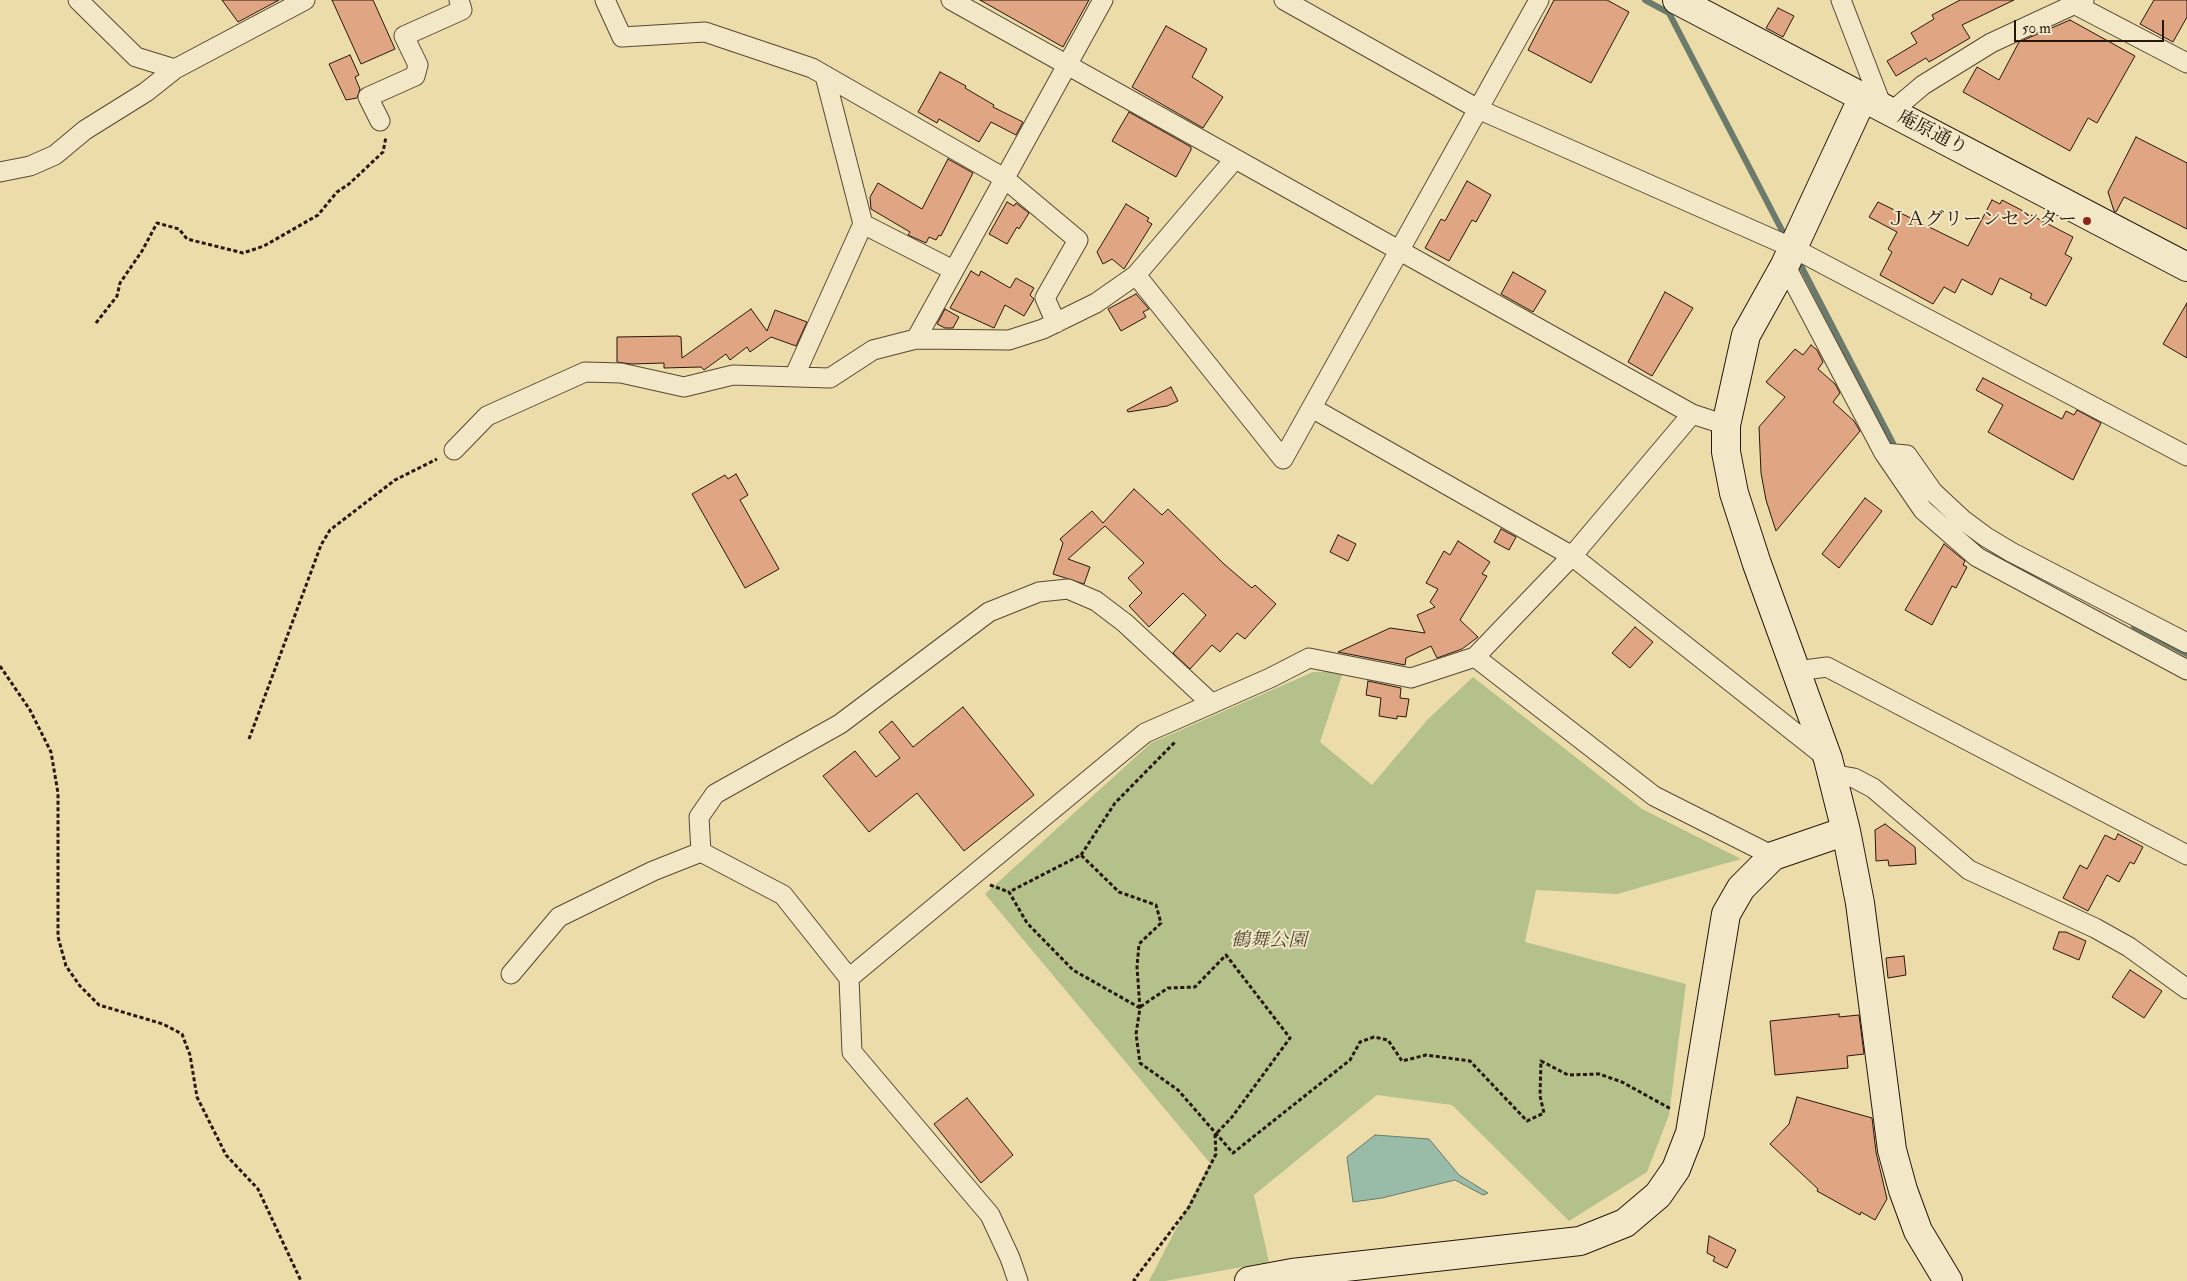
<!DOCTYPE html>
<html>
<head>
<meta charset="utf-8">
<style>
  body { margin:0 }
  #map { position:relative; width:2187px; height:1281px; overflow:hidden; background:#ebdcaa; font-family:"IM FELL Double Pica",serif }
  canvas { display:block }
  .scale { position:absolute; left:2014px; top:20px; width:150px; height:22px; box-sizing:border-box; border:2px solid #28170d; border-top:0; padding-left:6px; font-size:15px; line-height:18px; white-space:nowrap; color:#28170d; -webkit-text-stroke:4px #f2e8c8; paint-order:stroke }
</style>
</head>
<body>
<div id="map">
<canvas width="2187" height="1281"></canvas>
<div class="scale">50 m</div>
</div>
<script>
const g = document.querySelector('canvas').getContext('2d');
g.lineJoin = 'round';
function paint(path, color) {
  g.fillStyle = color;
  g.fill(path, 'evenodd');
}
function poly(rows) {
  const path = new Path2D();
  for (const r of rows) {
    path.moveTo(r[0], r[1]);
    for (let i = 2; i < r.length; i += 2) path.lineTo(r[i], r[i + 1]);
  }
  return path;
}
function stroke(path, color, width, dash) {
  g.strokeStyle = color;
  g.lineWidth = width;
  g.lineCap = dash ? 'butt' : 'round';
  g.setLineDash(dash || []);
  g.stroke(path);
}
function write(font, color, halo, rows, align = 'center') {
  g.font = font + ' "IM FELL Double Pica","Noto Serif JP",serif';
  g.lineWidth = 4;
  g.setLineDash([]);
  g.textBaseline = 'middle';
  g.strokeStyle = halo;
  g.fillStyle = color;
  for (const [text, x, y, turn = 0] of rows) {
    g.save();
    g.translate(x, y);
    g.rotate((+turn || 0) * Math.PI / 180);
    g.textAlign = isNaN(turn) ? turn : align;
    if (halo) g.strokeText(text, 0, 0);
    g.fillText(text, 0, 0);
    g.restore();
  }
}
paint(poly([
  [1313,672,1343,672,1320,742,1372,785,1428,719,1473,677,1642,809,1741,859,1617,894,1536,890,1525,942,1686,984,1669,1115,1647,1172,1569,1221,1452,1105,1377,1095,1254,1195,1269,1262,1165,1281,1149,1281,1210,1163,985,894,1151,743]
]), '#b5c18a');
const water = poly([
  [1375,1135,1429,1139,1459,1175,1488,1193,1483,1195,1455,1180,1382,1198,1353,1202,1347,1157,1375,1135]
]);
paint(water, '#98bca8');
stroke(water, '#6b7a6a', 1);
stroke(poly([
  [1645,0,1669,13,1787,240],
  [1797,258,1897,451],
  [2134,626,2187,654]
]), '#6b7a6a', 6);
const building = poly([
  [222,0,279,0,238,22,222,0],
  [332,0,373,0,395,49,361,64,332,0],
  [980,0,1089,0,1063,47,980,0],
  [1554,0,1607,0,1629,12,1591,83,1528,50,1554,0],
  [1960,0,2014,0,1962,25,1970,38,1929,62,1926,58,1896,76,1887,61,1917,43,1911,33,1934,19,1932,15,1960,0],
  [2154,0,2187,0,2187,17,2173,42,2140,24,2154,0],
  [1778,8,1794,16,1783,37,1766,28,1778,8],
  [2070,20,2135,56,2097,123,2088,118,2070,151,1963,92,1977,67,1999,80,2019,42,2070,20],
  [1166,26,1207,49,1192,77,1223,97,1203,128,1132,87,1166,26],
  [350,55,359,75,355,77,360,89,357,98,346,100,329,64,350,55],
  [940,72,966,86,965,88,994,105,993,107,1023,122,1016,135,991,122,979,142,939,119,937,123,918,112,940,72],
  [1129,112,1191,147,1191,150,1176,177,1112,141,1129,112],
  [2136,137,2187,163,2187,229,2124,197,2116,212,2114,211,2108,192,2136,137],
  [948,159,973,173,941,236,939,235,936,240,929,237,926,243,908,235,910,232,871,209,870,197,878,183,922,209,948,159],
  [1467,181,1491,195,1476,222,1472,220,1449,261,1425,248,1441,219,1445,221,1467,181],
  [1992,200,2000,204,2002,200,2073,237,2065,254,2072,258,2046,306,2030,298,2032,294,2000,278,1992,295,1962,279,1955,293,1944,287,1933,304,1880,275,1892,252,1888,249,1897,232,1869,217,1878,202,1968,246,1992,200],
  [1007,202,1014,206,1016,203,1029,213,1019,229,1017,227,1007,244,989,234,1007,202],
  [1126,204,1149,218,1147,221,1152,224,1124,269,1112,259,1103,264,1097,252,1126,204],
  [971,271,979,276,981,271,1010,288,1016,278,1034,288,1030,295,1034,299,1024,316,1005,305,994,328,950,308,971,271],
  [1513,272,1546,291,1533,312,1501,294,1513,272],
  [1665,292,1693,308,1652,376,1628,362,1665,292],
  [1136,294,1149,309,1143,312,1146,317,1121,331,1108,309,1136,294],
  [2187,303,2187,358,2163,344,2187,303],
  [751,309,767,331,775,310,807,322,796,346,771,337,750,352,747,347,730,360,726,354,704,370,701,367,664,368,664,363,631,364,617,362,617,337,678,336,681,337,682,358,751,309],
  [945,309,959,317,953,328,945,328,937,324,945,309],
  [1811,345,1817,350,1823,362,1818,369,1835,384,1840,393,1833,402,1854,421,1860,431,1776,531,1766,500,1761,473,1759,427,1785,397,1766,382,1795,349,1803,355,1811,345],
  [1983,378,2062,419,2066,411,2074,415,2077,410,2101,423,2073,480,1988,432,2003,405,1976,390,1983,378],
  [1171,387,1178,401,1167,406,1128,412,1127,410,1171,387],
  [736,474,748,495,740,500,779,569,745,588,692,494,725,475,728,479,736,474],
  [1134,489,1162,515,1168,509,1224,564,1252,588,1255,585,1276,604,1245,639,1237,633,1220,652,1212,645,1190,669,1173,653,1206,615,1183,593,1149,627,1129,606,1142,593,1128,578,1144,563,1105,526,1068,559,1090,567,1084,584,1053,574,1063,543,1060,539,1092,511,1103,523,1134,489],
  [1865,498,1882,511,1839,568,1822,554,1865,498],
  [1501,529,1516,537,1509,550,1494,542,1501,529],
  [1338,535,1356,544,1348,561,1330,552,1338,535],
  [1458,541,1490,562,1482,574,1487,576,1460,620,1478,637,1462,649,1437,658,1431,646,1406,658,1405,665,1338,652,1390,628,1425,633,1417,615,1435,607,1430,602,1438,589,1426,583,1444,551,1450,555,1458,541],
  [1944,544,1965,561,1963,565,1967,567,1956,588,1952,586,1932,625,1905,610,1944,544],
  [1635,627,1653,642,1630,668,1612,653,1635,627],
  [1368,681,1401,688,1400,698,1409,699,1406,717,1397,716,1397,719,1379,716,1381,698,1366,695,1368,681],
  [963,707,1034,795,964,851,917,793,869,832,823,776,855,751,876,777,900,758,879,732,892,721,913,747,963,707],
  [1885,824,1915,847,1916,864,1889,866,1888,860,1876,861,1875,830,1885,824],
  [2118,834,2143,847,2134,864,2130,862,2119,882,2107,875,2088,911,2063,898,2080,865,2087,869,2105,835,2115,840,2118,834],
  [2059,932,2066,932,2086,941,2079,960,2053,949,2059,932],
  [1904,956,1906,975,1888,978,1886,958,1904,956],
  [2130,970,2162,991,2144,1018,2112,997,2130,970],
  [1839,1014,1839,1017,1859,1015,1864,1054,1847,1056,1848,1068,1775,1075,1770,1021,1839,1014],
  [1797,1097,1872,1118,1876,1152,1887,1199,1875,1220,1861,1212,1860,1215,1817,1191,1818,1189,1770,1144,1789,1124,1797,1097],
  [967,1098,1013,1155,981,1183,934,1124,967,1098],
  [1709,1236,1736,1250,1727,1268,1713,1261,1715,1257,1707,1253,1709,1236]
]);
paint(building, '#e0a683');
stroke(building, '#28170d', 1);
const street = poly([
  [78,0,136,57,175,69],
  [605,0,622,37,705,32,812,68,1004,178,1078,240,1045,298,1056,323],
  [951,0,1692,414,1726,425],
  [1284,0,1478,109,1793,248,2187,456],
  [1841,0,1883,109],
  [2074,4,2187,63],
  [1890,113,1923,85,1991,43,2084,0],
  [380,121,368,97,415,76,418,65,404,36,462,10,459,0],
  [0,172,30,166,55,155,85,130,146,92,175,69,305,0],
  [863,224,953,270],
  [1785,265,1884,453,1923,510,1977,557,2187,670],
  [1136,275,1283,459,1539,0],
  [916,339,1103,0],
  [794,377,863,224,825,76],
  [1312,408,1572,556,1827,758],
  [454,450,487,416,585,372,621,373,684,387,733,375,830,378,873,350,916,339,1009,340,1043,329,1096,303,1136,275,1234,160],
  [1884,453,1907,455,1933,492,1963,520,1986,537,2011,552,2187,643],
  [1475,657,1654,796,1773,856],
  [1797,671,1827,667,2187,855],
  [1831,774,1854,778,1873,788,1969,870,2095,928,2129,947,2187,989],
  [701,852,783,895,849,978],
  [511,974,559,917,653,871,701,852,699,817,715,794,840,724,989,612,1039,592,1068,589,1096,601,1125,623,1211,703],
  [1018,1281,1010,1258,990,1215,852,1052,849,978,1145,733,1270,678,1309,658,1411,678,1475,657,1572,556,1692,414]
]);
const secondary = poly([
  [1677,0,2187,267],
  [1863,97,1785,265,1746,335,1726,425,1726,452,1734,493,1757,564,1828,759,1846,831,1860,903,1892,1150,1903,1190,1918,1231,1948,1281],
  [1249,1281,1292,1273,1580,1241,1625,1223,1658,1195,1676,1169,1690,1133,1726,914,1741,888,1773,856,1846,831]
]);
stroke(street, '#594834', 21);
stroke(secondary, '#28170d', 30);
stroke(poly([
  [96,323,117,296,120,283,142,251,157,223,179,229,187,239,243,253,264,246,318,215,337,192,349,184,383,152,386,137],
  [0,666,30,710,51,752,58,793,58,937,66,966,80,986,99,1005,163,1024,182,1034,190,1055,197,1097,226,1155,258,1189,301,1281],
  [249,739,321,545,330,530,395,480,437,459],
  [1081,855,1115,803,1175,742],
  [990,885,1009,892],
  [1140,1008,1073,970,1027,923,1009,892,1081,855,1119,892,1156,905,1161,923,1139,944,1137,967,1140,1008,1136,1034,1140,1063,1178,1090,1233,1153,1350,1060,1360,1042,1374,1037,1388,1040,1402,1061,1426,1055,1470,1061,1527,1121,1544,1113,1540,1096,1541,1061,1568,1075,1599,1074,1622,1082,1671,1109],
  [1136,1281,1134,1280,1189,1207,1216,1154,1215,1135,1232,1117,1290,1038,1226,955,1195,987,1168,988,1140,1007]
]), '#28170d', 3, [4, 2.5]);
stroke(street, '#f2e8c8', 19);
stroke(secondary, '#f2e8c8', 28);
for (const [x, y, r, color] of [
  [2087,221,5,"#8f2418"]
]) {
  const dot = new Path2D();
  dot.arc(x, y, r, 0, 2 * Math.PI);
  g.fillStyle = color;
  g.fill(dot);
  stroke(dot, '#f2e8c8', 2);
}
write('19px', '#28170d', '#f2e8c8', [
  ["庵原通り",1932,134,27]
]);
write('19px', '#28170d', '#f2e8c8', [
  ["ＪＡグリーンセンター",2077,221]
], 'right');
write('italic 19px', '#524a32', '#f2e8c8', [
  ["鶴舞公園",1269,942]
]);
</script>
</body>
</html>
